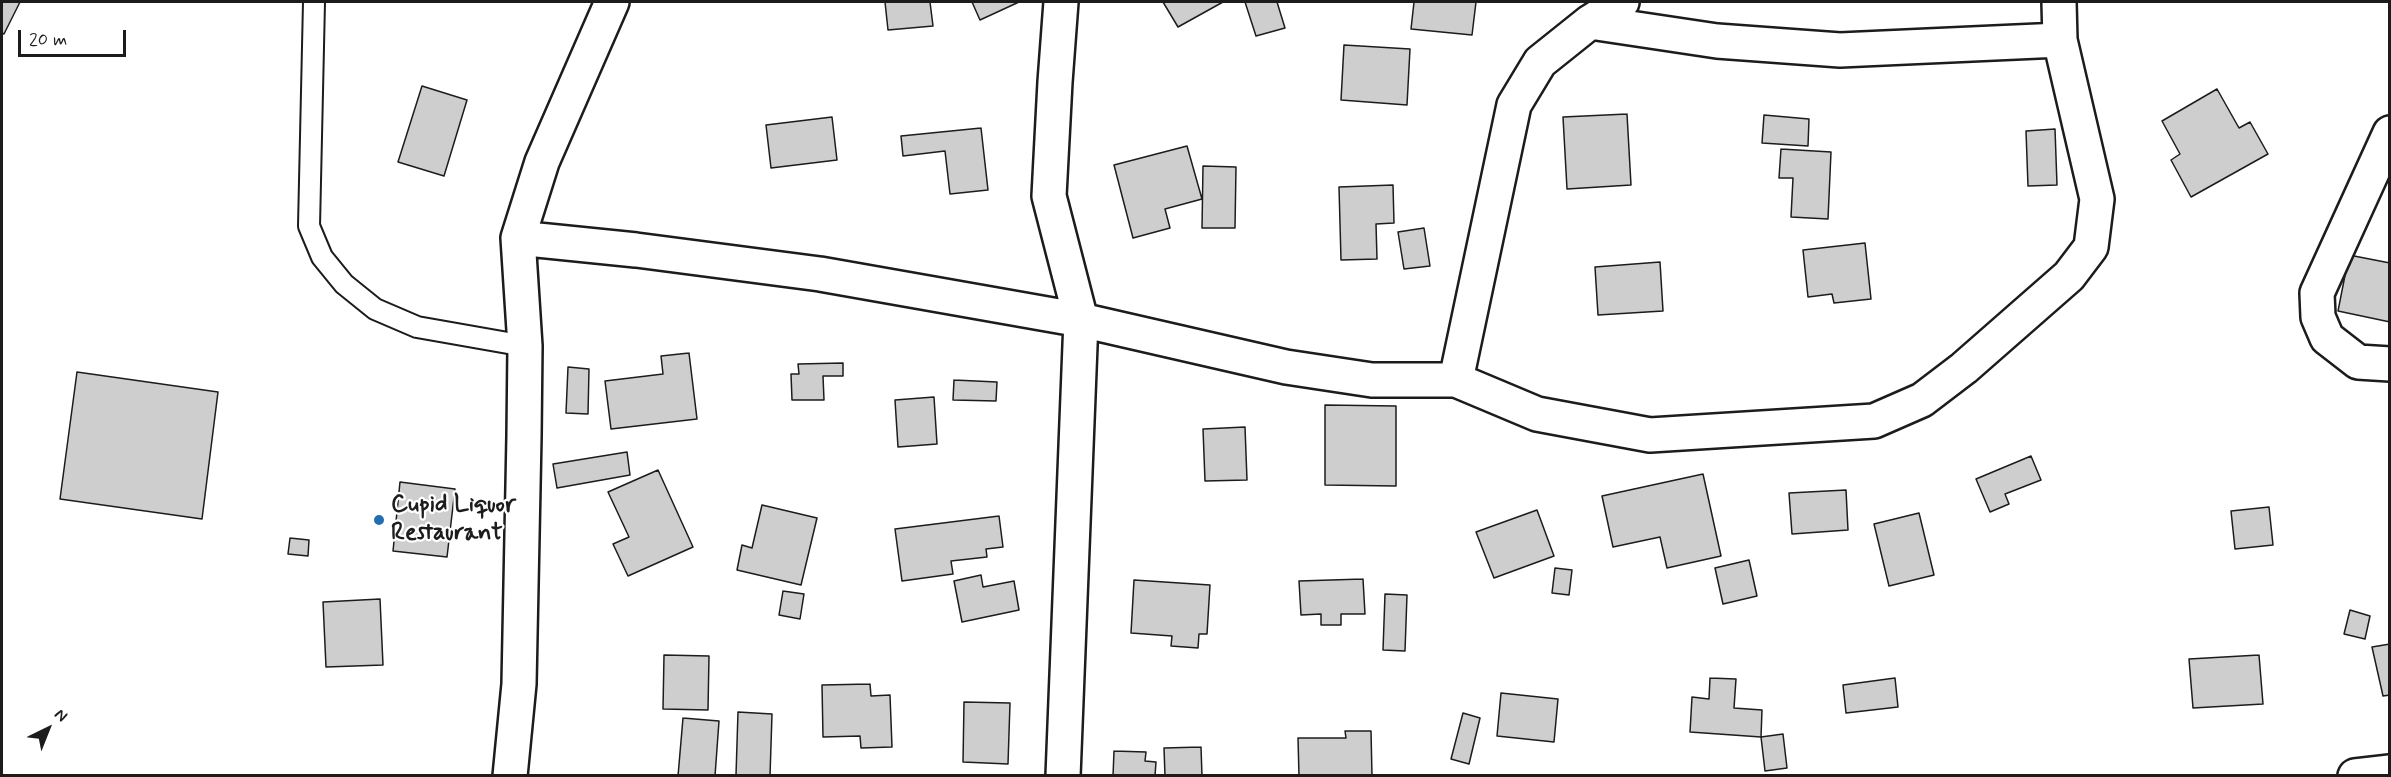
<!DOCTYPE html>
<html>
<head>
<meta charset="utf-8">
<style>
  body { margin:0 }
  #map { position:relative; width:2391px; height:777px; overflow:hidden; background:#fff; font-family:Mynerve,sans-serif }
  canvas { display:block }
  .frame { position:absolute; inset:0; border:3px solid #1c1c1c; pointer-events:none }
  .north { position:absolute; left:18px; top:699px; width:60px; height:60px; -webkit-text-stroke:4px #fff; paint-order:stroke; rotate:43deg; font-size:16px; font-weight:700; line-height:24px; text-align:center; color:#1c1c1c }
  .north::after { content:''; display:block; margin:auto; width:21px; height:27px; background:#1c1c1c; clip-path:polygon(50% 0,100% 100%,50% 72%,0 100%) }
  .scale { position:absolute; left:18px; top:30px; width:108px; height:27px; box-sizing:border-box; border:3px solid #1c1c1c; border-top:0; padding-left:8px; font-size:18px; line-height:21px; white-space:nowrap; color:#1c1c1c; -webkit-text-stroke:4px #fff; paint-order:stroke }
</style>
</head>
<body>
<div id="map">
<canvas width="2391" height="777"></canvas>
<div class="frame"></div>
<div class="north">N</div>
<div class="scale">20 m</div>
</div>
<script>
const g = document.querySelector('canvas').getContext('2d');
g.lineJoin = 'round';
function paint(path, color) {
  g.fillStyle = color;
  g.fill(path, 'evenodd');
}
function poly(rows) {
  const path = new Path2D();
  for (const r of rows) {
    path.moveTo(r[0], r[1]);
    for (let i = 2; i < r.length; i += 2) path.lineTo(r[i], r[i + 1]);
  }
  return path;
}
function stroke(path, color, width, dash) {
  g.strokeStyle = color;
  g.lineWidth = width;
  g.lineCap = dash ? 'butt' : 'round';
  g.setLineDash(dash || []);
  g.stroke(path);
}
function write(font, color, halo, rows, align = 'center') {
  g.font = font + ' Mynerve,sans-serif';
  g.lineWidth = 4.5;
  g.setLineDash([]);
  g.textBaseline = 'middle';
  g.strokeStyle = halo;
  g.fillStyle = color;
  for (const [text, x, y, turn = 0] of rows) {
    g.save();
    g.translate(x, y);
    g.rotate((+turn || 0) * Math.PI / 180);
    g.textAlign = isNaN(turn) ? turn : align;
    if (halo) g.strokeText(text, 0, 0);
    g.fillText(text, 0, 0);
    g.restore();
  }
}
const building = poly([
  [2,2,20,2,4,34,2,33,2,2],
  [885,2,930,2,933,26,888,30,885,2],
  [972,2,1019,2,980,20,972,2],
  [1163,2,1223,2,1178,27,1163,2],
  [1245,2,1277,2,1285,28,1256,36,1245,2],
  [1414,2,1476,2,1472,35,1411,29,1414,2],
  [1344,45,1410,49,1407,105,1341,100,1344,45],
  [422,86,467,100,444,176,398,162,422,86],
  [2217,89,2239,128,2250,122,2268,154,2191,197,2171,160,2180,154,2162,121,2217,89],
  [1627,114,1631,185,1567,189,1563,117,1627,114],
  [1764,115,1809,119,1808,146,1762,143,1764,115],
  [832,117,837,160,771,168,766,125,832,117],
  [981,128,988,190,950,194,945,151,903,156,901,136,981,128],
  [2055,129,2057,185,2028,186,2026,131,2055,129],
  [1187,146,1202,199,1165,209,1170,228,1133,238,1114,165,1187,146],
  [1781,149,1831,152,1828,219,1791,217,1793,178,1779,178,1781,149],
  [1203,166,1236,167,1235,228,1202,228,1203,166],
  [1393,185,1394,223,1376,224,1377,259,1341,260,1339,187,1393,185],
  [1424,228,1430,266,1404,269,1398,232,1424,228],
  [1865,243,1871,299,1834,303,1832,294,1808,297,1803,250,1865,243],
  [2349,255,2390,263,2390,322,2338,311,2349,255],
  [1660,262,1663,311,1598,315,1595,267,1660,262],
  [689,353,697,419,611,429,605,381,663,374,661,356,689,353],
  [843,363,843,376,823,376,824,400,792,400,791,374,799,374,798,364,843,363],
  [568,367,589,369,588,414,566,413,568,367],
  [77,372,218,392,202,519,60,499,77,372],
  [954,380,997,382,996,401,953,400,954,380],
  [934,397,937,444,898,447,895,400,934,397],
  [1325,405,1396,406,1396,486,1325,485,1325,405],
  [1245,427,1247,480,1205,481,1203,429,1245,427],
  [627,452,630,475,557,488,553,464,627,452],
  [2031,456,2041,480,2005,494,2009,504,1990,512,1976,479,2031,456],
  [658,470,693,547,628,576,613,544,629,537,608,492,658,470],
  [1703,474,1721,556,1667,568,1660,537,1613,547,1602,496,1703,474],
  [400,482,455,489,447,557,393,551,400,482],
  [1846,490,1848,530,1792,534,1789,493,1846,490],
  [762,505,817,518,801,585,737,570,742,545,752,548,762,505],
  [2269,507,2273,545,2235,549,2231,511,2269,507],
  [1537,510,1554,556,1494,578,1476,532,1537,510],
  [1919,513,1934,575,1889,586,1874,524,1919,513],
  [999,516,1003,547,986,549,987,557,951,561,953,574,902,581,895,529,999,516],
  [290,538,309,540,308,556,288,554,290,538],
  [1749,560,1757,596,1723,604,1715,568,1749,560],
  [1555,568,1572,570,1569,595,1552,593,1555,568],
  [981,575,983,587,1014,581,1019,610,962,622,954,581,981,575],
  [1363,579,1365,614,1341,614,1341,625,1321,625,1321,614,1301,615,1299,581,1363,579],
  [1134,580,1210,585,1207,634,1199,634,1198,648,1171,646,1172,636,1131,633,1134,580],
  [783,591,804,594,800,619,779,615,783,591],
  [1385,594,1407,595,1405,651,1383,650,1385,594],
  [380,599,383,665,326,667,323,602,380,599],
  [2350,610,2370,616,2365,639,2344,634,2350,610],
  [2390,644,2390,695,2383,696,2372,647,2390,644],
  [664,655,709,656,708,710,663,709,664,655],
  [2259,655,2263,704,2193,708,2189,659,2259,655],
  [1710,678,1736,679,1734,708,1762,710,1761,737,1690,732,1692,697,1709,699,1710,678],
  [1895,678,1898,707,1846,713,1843,685,1895,678],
  [870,684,871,696,890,695,892,747,861,748,860,736,823,737,822,685,870,684],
  [1501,693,1558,699,1554,742,1497,736,1501,693],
  [964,702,1010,703,1008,764,963,762,964,702],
  [738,712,772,714,770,776,736,775,738,712],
  [1463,713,1480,718,1469,764,1451,759,1463,713],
  [683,718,719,721,715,776,678,776,683,718],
  [1345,731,1371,731,1372,776,1299,776,1298,738,1346,738,1345,731],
  [1783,734,1787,768,1765,771,1761,737,1783,734],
  [1201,747,1202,776,1165,776,1164,748,1201,747],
  [1114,751,1146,752,1145,761,1156,762,1155,776,1113,776,1114,751]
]);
paint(building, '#cecece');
stroke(building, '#1c1c1c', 1.5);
const service = poly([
  [314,2,309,226,322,257,344,284,375,309,417,327,525,346]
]);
const minor = poly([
  [1061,2,1055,82,1049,196,1081,320,1063,776],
  [1590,22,1717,41,1840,50,2060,40],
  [2390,133,2317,293,2318,317,2327,338,2358,362,2390,364],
  [518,238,636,250,820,274,1081,320,1286,367,1372,380,1456,380,1537,414,1650,435,1874,421,1922,400,1964,368,2069,276,2091,247,2097,199,2060,40,2059,2],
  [1456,380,1514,105,1540,62,1590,22,1622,2],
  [510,776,519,684,524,436,525,346,518,238,542,162,612,2],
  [2355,776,2390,772]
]);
stroke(service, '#1c1c1c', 24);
stroke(minor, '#1c1c1c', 38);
stroke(service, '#fff', 20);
stroke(minor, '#fff', 33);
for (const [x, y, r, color] of [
  [379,520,6,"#1f6fb2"]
]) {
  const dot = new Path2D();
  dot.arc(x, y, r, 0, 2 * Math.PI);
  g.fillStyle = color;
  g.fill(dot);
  stroke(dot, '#fff', 2);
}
write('bold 24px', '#1c1c1c', '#fff', [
  ["Cupid Liquor",391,506],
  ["Restaurant",391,534]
], 'left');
</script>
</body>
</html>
